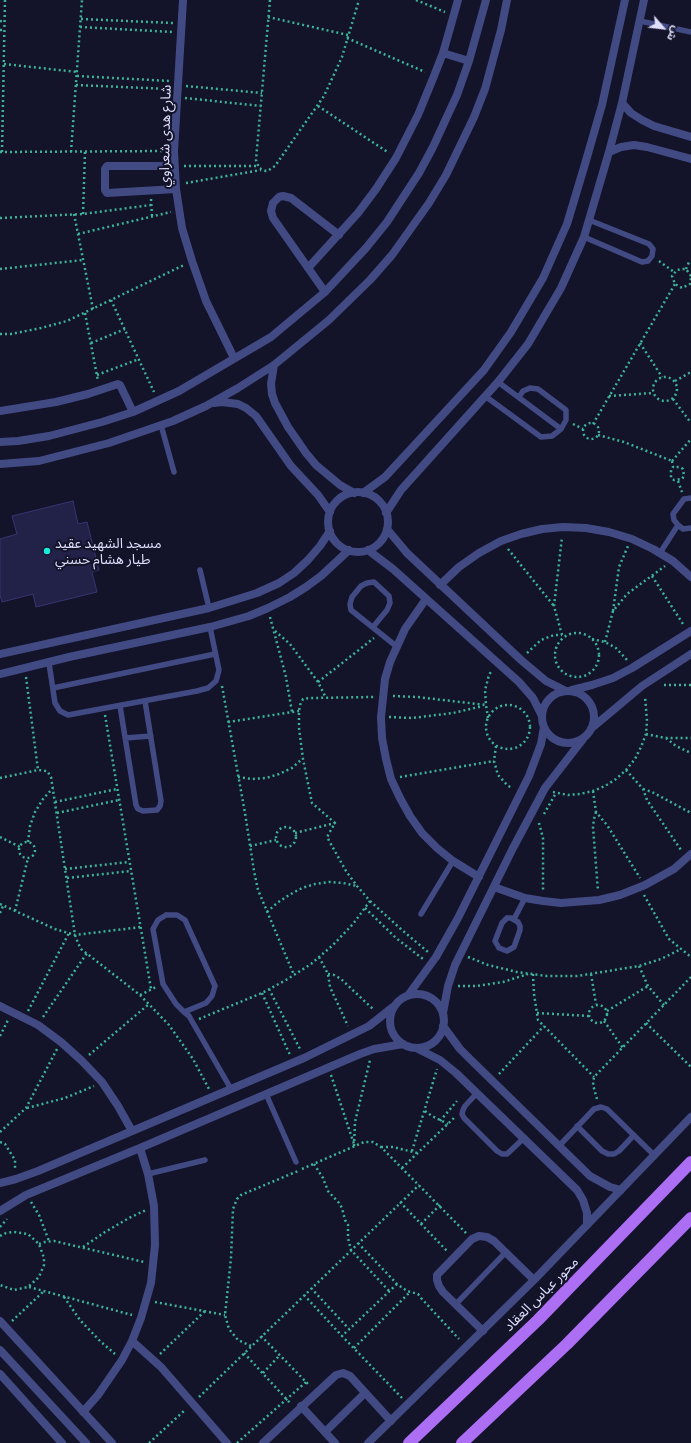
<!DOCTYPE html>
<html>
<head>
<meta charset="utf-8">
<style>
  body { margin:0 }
  #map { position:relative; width:691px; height:1443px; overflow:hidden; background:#131329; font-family:Barlow,"Noto Sans Arabic",sans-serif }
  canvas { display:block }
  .north { position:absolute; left:643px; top:8px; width:40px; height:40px; -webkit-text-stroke:3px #131329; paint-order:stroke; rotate:118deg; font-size:11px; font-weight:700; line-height:16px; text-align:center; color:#dedffc }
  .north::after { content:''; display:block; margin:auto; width:14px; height:18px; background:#dedffc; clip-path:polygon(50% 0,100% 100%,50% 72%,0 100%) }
</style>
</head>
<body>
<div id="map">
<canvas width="691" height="1443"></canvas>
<div class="north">ش</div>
</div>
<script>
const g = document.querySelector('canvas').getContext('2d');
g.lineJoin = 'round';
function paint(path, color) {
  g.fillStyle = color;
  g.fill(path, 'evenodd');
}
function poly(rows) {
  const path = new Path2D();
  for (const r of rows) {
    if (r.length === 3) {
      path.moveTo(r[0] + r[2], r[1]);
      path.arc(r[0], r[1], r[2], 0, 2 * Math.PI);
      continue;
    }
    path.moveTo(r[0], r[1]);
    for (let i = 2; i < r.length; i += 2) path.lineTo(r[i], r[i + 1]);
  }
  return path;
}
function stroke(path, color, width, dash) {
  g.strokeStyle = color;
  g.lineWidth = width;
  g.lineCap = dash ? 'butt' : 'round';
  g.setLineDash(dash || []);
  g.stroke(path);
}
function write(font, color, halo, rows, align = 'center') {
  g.font = font + ' Barlow,"Noto Sans Arabic",sans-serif';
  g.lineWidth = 4;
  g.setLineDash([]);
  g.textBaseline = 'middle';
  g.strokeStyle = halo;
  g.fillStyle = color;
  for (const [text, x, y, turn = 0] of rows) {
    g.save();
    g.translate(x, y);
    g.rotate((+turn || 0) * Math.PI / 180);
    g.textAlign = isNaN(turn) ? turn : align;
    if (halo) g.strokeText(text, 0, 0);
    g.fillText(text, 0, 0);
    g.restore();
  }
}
const building = poly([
  [73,501,78,524,87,522,99,570,92,572,97,592,36,607,33,594,2,602,0,595,0,539,17,534,12,516,73,501]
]);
paint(building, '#222148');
stroke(building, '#373572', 1);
stroke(poly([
  [270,0,256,160,259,168,266,171,269,170,275,166,324,96,342,57,359,0],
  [416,0,445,12],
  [268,17,348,35],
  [81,19,173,23],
  [0,21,5,22],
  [80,27,173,32],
  [0,30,5,30],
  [347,38,425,72],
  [4,64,77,72],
  [77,76,170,81],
  [76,85,169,89],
  [186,86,262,93],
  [185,98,261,106],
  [318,106,389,153],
  [0,152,165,151],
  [2,152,5,0],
  [71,152,82,0],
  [184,166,257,166],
  [186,183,261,170],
  [151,199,152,216],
  [74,214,93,309],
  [83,214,85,152],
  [0,218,83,214,151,205],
  [78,234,171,212],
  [659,261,674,272],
  [0,269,83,260],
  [686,269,689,262,691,261],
  [691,276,686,269,682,269,677,270,672,276,675,284,682,288,690,284,691,278],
  [111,300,154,392],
  [85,313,98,381],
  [0,334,11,334,41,328,67,321,184,265],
  [91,343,125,329],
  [640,343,662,377],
  [97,375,139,359],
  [665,389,12],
  [675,381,691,372],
  [609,396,653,393],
  [673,399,691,423],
  [591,431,8],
  [573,424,583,429],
  [593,424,675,284],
  [598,435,624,442,672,461],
  [672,461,673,467,671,470,671,478,674,480,682,479,684,476,683,469,680,467,673,467],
  [672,461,691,439],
  [678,481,682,492],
  [508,549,554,606],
  [652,576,683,624],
  [613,611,619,567,628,546],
  [270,617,286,677,292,712],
  [275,631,290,644,318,682,326,698],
  [577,655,22],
  [562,635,554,606,562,537],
  [592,639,605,642,616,648,627,660],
  [605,642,613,611,627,594,665,566],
  [527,653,541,640,554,635,562,635],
  [26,677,38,770],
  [318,682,374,638],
  [664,685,691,685],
  [222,686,245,813,254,871,258,890,294,975],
  [393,696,417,697,486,705],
  [508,727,22],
  [105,715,151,989],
  [389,717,412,718,453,713,483,706],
  [488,718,486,705,485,690,489,675,492,670],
  [228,722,299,711],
  [646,734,665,738,691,738],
  [666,738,676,746,691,753],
  [496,746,494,761,498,775,508,786,513,788],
  [626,770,643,789,647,800,681,850],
  [238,777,252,779,266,778,279,774,292,768,302,759],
  [400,777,494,761],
  [0,778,38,770,47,771,51,777,75,935,78,943,81,949,140,995,169,1025,193,1059,209,1089],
  [643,789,652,792,691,813],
  [593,791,596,812,607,825,640,878],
  [553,792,568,795,580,794,593,791,605,786,616,779,626,770,635,759,641,747,646,734,647,721,645,696],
  [55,802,117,789],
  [596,812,594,819,593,827,598,891],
  [57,813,119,800],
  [544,814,556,793],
  [539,823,543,838,543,892],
  [286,837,10],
  [295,833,335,823],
  [0,837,20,847],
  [27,850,8],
  [28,842,30,826,35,812,43,799,53,788],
  [250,846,276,840],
  [65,869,129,862],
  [67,878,131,871],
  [644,895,669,939,691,957],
  [370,901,402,930,428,952],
  [0,904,55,929,75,935,141,927],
  [365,908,396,938,423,959],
  [15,911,28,858],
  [267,912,277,903,289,895,302,888,315,884,329,882,343,883,357,886],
  [0,913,3,906],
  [319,957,328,974,330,987,348,1026],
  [468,957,488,965,517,972,547,976,577,976,639,966,661,959,681,949],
  [639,966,648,986,664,1005],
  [328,974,334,975,341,979,374,1010],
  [533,974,534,994,538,1020,594,1077],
  [591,974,596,1004],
  [458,986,476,986,503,982,528,974],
  [269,989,300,1049],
  [262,993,290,1055],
  [140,995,156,987],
  [598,1014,9],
  [28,1011,69,933],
  [607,1011,648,986],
  [537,1013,589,1016],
  [43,1017,87,953],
  [199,1019,262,993,286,980,311,964,333,945,353,924,370,901,357,886,346,871,327,837,335,823,312,803,303,759,299,728,299,711,300,705,303,699,311,698,374,697],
  [604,1021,623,1048],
  [646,1023,691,1067],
  [0,1036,8,1020],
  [89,1055,149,1004],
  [499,1074,544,1026],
  [331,1075,354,1144],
  [597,1099,593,1085,594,1077,691,977],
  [27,1108,65,1098,94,1086],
  [425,1111,432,1116,448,1124],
  [440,1121,457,1101],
  [0,1132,26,1108,57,1049],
  [0,1142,5,1144,15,1160,15,1170],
  [354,1146,355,1122,370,1060],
  [381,1147,393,1147,417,1153],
  [412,1151,437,1069],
  [314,1164,323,1178,328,1191,339,1203,342,1208,345,1220,348,1225,348,1238,351,1250,389,1291],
  [402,1168,455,1117],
  [302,1169,364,1142,373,1142,381,1147,466,1233],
  [31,1202,39,1215,49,1241],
  [400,1202,447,1251],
  [421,1224,440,1205],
  [0,1227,7,1219],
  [0,1236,6,1233,14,1232,28,1234,39,1244,44,1258,44,1265,39,1277,28,1287,14,1290,0,1285],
  [358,1243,397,1284,407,1291,418,1294,421,1298,459,1339],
  [39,1244,45,1242,54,1241,144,1262],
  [83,1247,105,1232,129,1218,146,1210],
  [397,1284,342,1336,402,1398],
  [29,1287,132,1315],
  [311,1288,349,1329],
  [304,1295,342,1336],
  [64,1297,80,1320,100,1341,115,1354],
  [155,1302,225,1315],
  [12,1321,44,1291],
  [261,1336,310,1386],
  [251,1346,238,1340,229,1329,225,1315,231,1258,233,1209,237,1199,241,1195,298,1171],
  [354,1348,410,1292],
  [244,1353,291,1404],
  [160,1354,205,1311],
  [263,1373,280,1355],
  [199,1397,419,1185],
  [149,1443,185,1410],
  [237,1443,306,1382]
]), '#3cb298', 2.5, [2, 3]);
stroke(poly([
  [640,21,691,32],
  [584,237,642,262,648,261,652,256,653,249,649,244,589,220],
  [498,382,561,429],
  [485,396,541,437,552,436,561,429,566,420,566,410,538,389,530,388,523,391,519,397],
  [161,425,174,472],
  [691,498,684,499,673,514,674,520,678,525,683,529,691,528],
  [660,553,678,525],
  [200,570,209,608],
  [373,627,387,610,390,603,389,596,374,582,367,583,361,586,352,597,350,604,351,610,396,646],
  [49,663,55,703,60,711,68,715,197,691,208,688,216,681,219,670,210,627],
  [53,688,215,654],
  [120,706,136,805,138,809,143,811,157,810,160,806,161,801,145,701],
  [125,738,151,736],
  [421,914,453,861],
  [166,915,177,915,185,920,215,986,212,996,206,1003,184,1012,176,1004,163,984,153,929,158,920,166,915],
  [507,918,511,918,518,922,520,926,520,930,514,947,507,951,499,948,495,941,502,923,507,918],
  [514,919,525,898],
  [184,1012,189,1016,231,1089],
  [477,1093,465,1106,463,1110,462,1114,464,1118,497,1151,502,1154,507,1154,524,1138],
  [266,1094,296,1162],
  [577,1126,602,1151,608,1154,614,1154,619,1151,634,1135],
  [559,1146,594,1109,601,1107,607,1109,654,1155],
  [148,1174,205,1160],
  [456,1304,506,1252]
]), '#424a84', 5.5);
stroke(poly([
  [183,0,174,151,176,189,182,228,192,261,206,301,234,358],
  [443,53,469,61],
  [622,103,631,113,642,120,654,126,691,137],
  [609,152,621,147,634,145,647,147,691,159],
  [174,166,107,166,105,169,105,190,107,193,176,189],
  [308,268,358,213,376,189,396,158,418,115,434,76,443,53,458,0],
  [325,292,273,218,271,211,273,203,279,197,283,196,291,198,339,235],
  [274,365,271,384,272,394,275,403,288,427,306,453,316,465,340,485,354,493],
  [214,403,222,402,238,404,246,408,256,416,291,466,318,495,330,512],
  [0,411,56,402,88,394,118,384,120,385,133,412],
  [0,442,18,441,49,436,102,422,133,412,179,391,271,337,325,292,366,248,387,222,419,173,433,147,457,95,469,61,486,0],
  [0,464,39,461,109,443,173,421,206,406,238,388,274,365,329,320,370,280,392,255,429,203,446,175,474,117,485,89,501,30,507,0],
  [358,522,30],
  [363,493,385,477,484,370,511,332,543,278,567,224,585,164,602,105,625,0],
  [386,513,401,490,498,382,528,344,561,288,584,237,609,152,622,103,644,0],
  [387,529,407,553,521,660,546,681,564,690],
  [368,550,393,569,519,682,533,698,542,716],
  [440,585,459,567,479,553,501,541,521,534,542,529,563,527,586,528,609,532,632,539,653,549,673,561,691,577],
  [426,599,405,629,390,662,385,679,381,717,382,738,386,759,391,779,400,798,410,816,422,833,437,848,453,861,479,877],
  [0,654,209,608,257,593,279,583,294,573,308,560,320,546,330,531],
  [0,674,69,657,210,627,249,616,268,608,290,597,306,587,321,576,349,550],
  [572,690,592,685,613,678,632,668,691,631],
  [568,717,26],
  [593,727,642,686,691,654],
  [494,887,525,898,543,901,561,903,599,900,620,895,645,885,674,869,691,854],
  [417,1021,27],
  [409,994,436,957,458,918,529,776,541,744,544,727],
  [0,1006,38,1025,61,1042,82,1061,102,1082,118,1106,132,1131],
  [443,1013,448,986,455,965,513,848,545,788,583,739],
  [443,1026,460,1049,470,1059,590,1176,610,1187,621,1190],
  [416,1048,440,1060,456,1073,577,1190,583,1200,587,1213,587,1225],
  [0,1183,16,1179,38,1171,304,1058,369,1026,393,1007],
  [0,1211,26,1195,140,1148,360,1054,374,1049,403,1044],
  [0,1321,112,1443],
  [483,1331,443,1292,439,1286,437,1280,437,1275,472,1239,479,1236,487,1237,494,1241,534,1280],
  [132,1341,161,1367,227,1443],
  [0,1350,86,1443],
  [0,1374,62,1443],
  [301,1406,335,1443],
  [83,1412,98,1395,122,1360,132,1341,141,1318,151,1283,155,1245,154,1206,148,1174,140,1148],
  [325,1432,365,1393],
  [263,1443,336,1375,343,1373,350,1376,391,1421],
  [368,1443,534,1280,691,1117]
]), '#424a84', 8);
stroke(poly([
  [409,1443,538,1320,691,1162],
  [462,1443,567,1344,691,1218]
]), '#ac6ef3', 12);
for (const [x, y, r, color] of [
  [47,551,4,"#1aebdf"]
]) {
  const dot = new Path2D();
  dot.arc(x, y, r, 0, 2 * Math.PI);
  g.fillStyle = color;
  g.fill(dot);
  stroke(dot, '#131329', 1.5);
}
write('14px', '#dedffc', '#131329', [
  ["شارع هدى شعراوي",165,136,-89],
  ["محور عباس العقاد",541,1294,-45]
]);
write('14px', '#dedffc', '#131329', [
  ["مسجد الشهيد عقيد",55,543],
  ["طيار هشام حسني",55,559]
], 'left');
</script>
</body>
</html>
